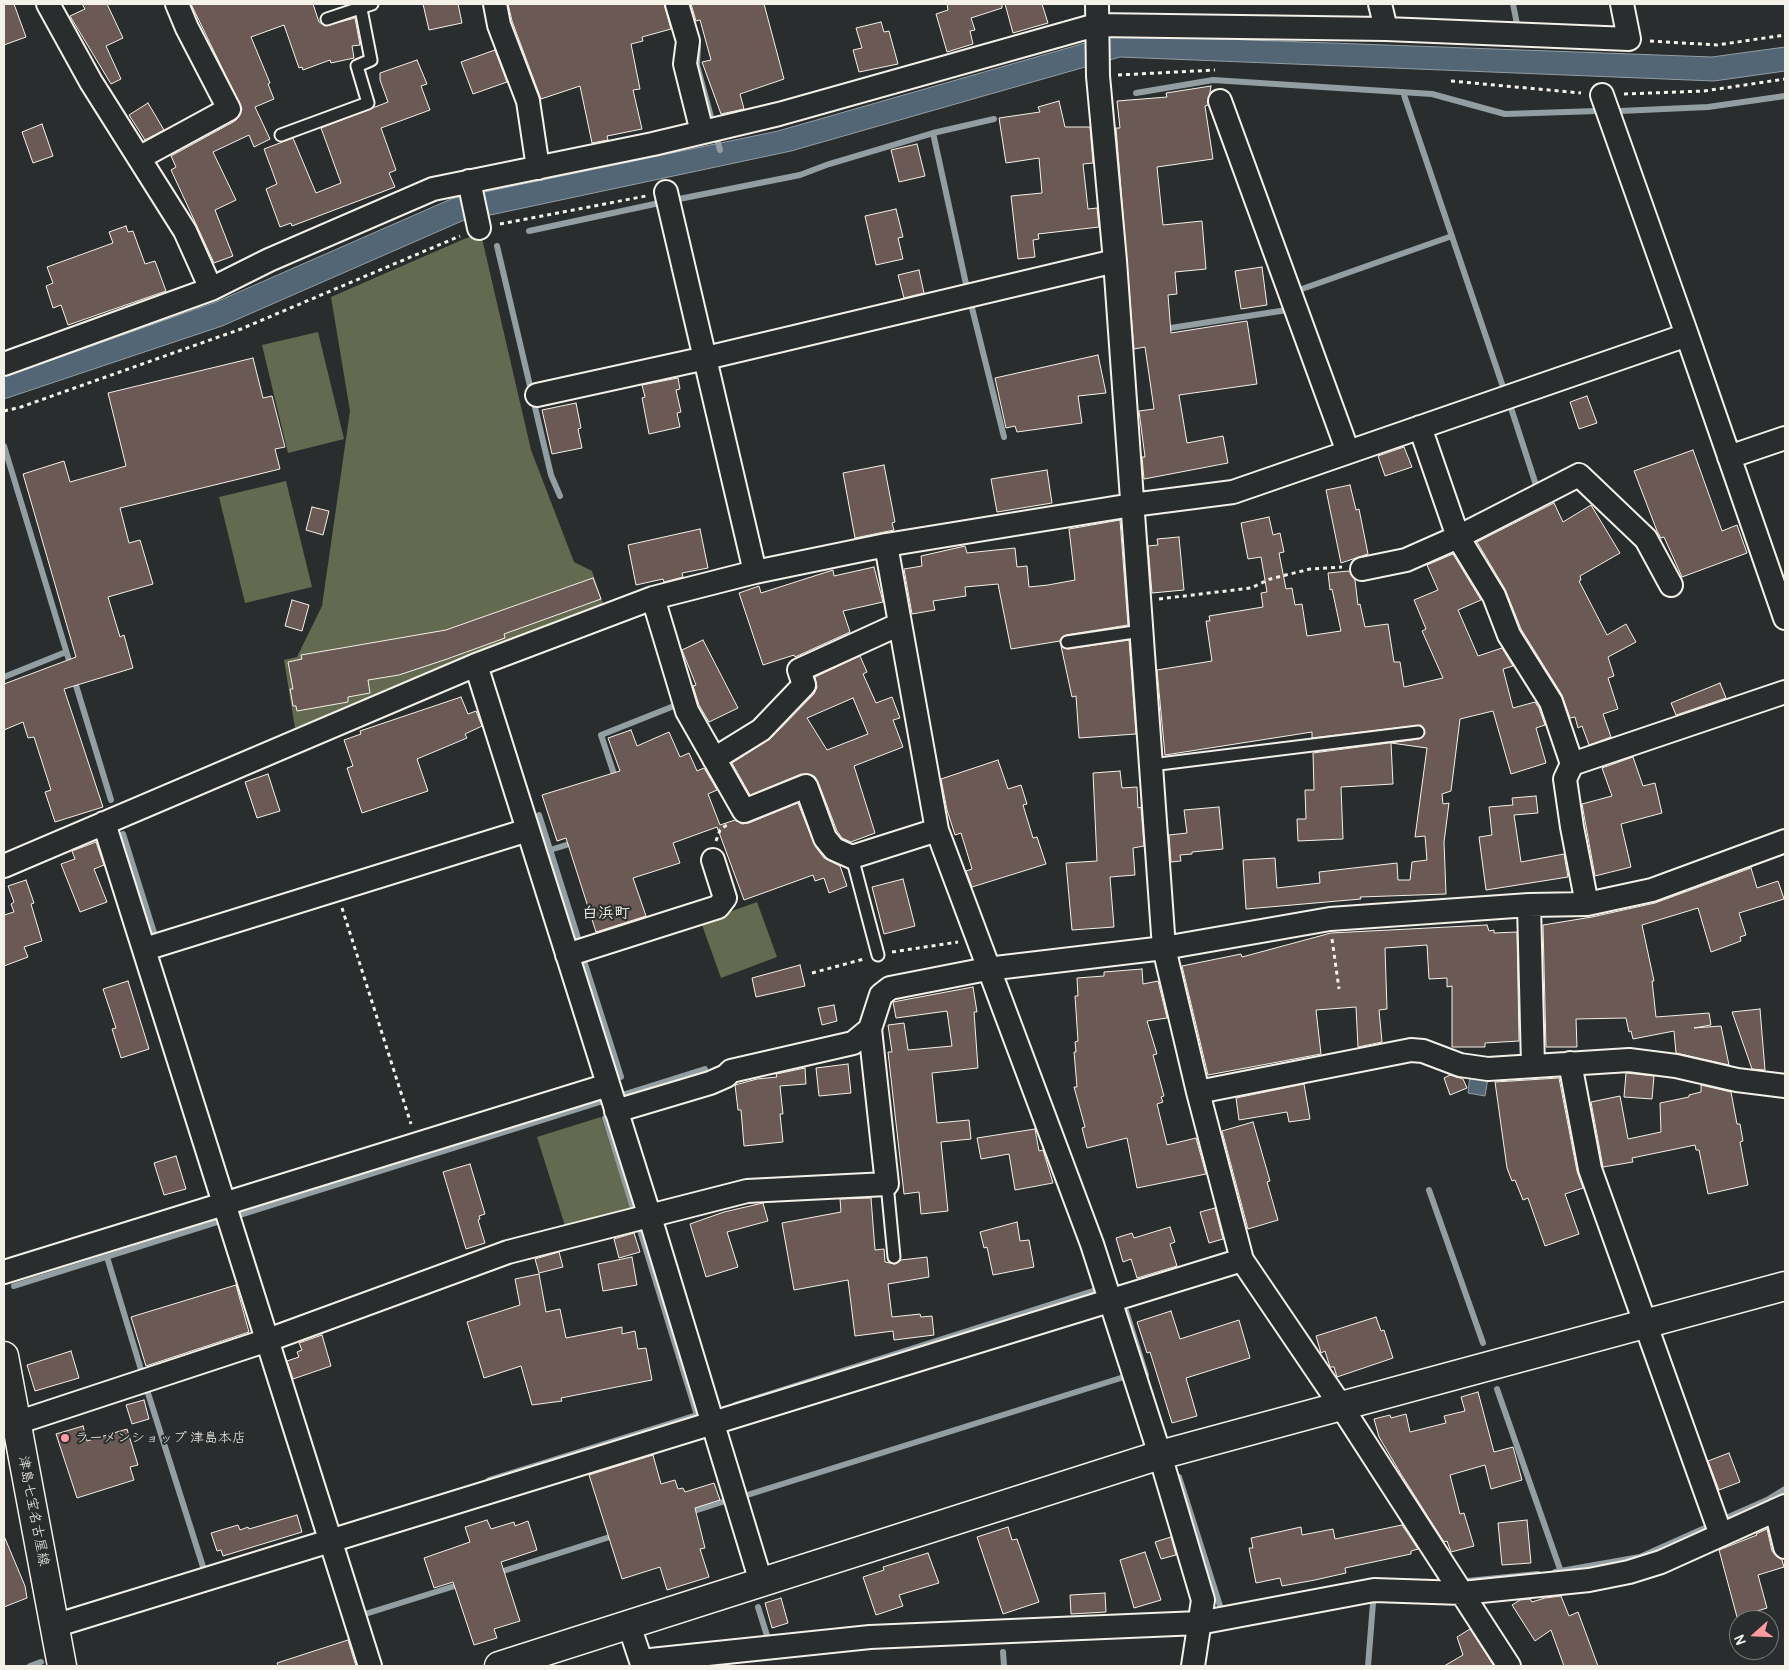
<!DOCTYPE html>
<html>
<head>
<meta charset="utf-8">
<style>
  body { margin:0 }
  #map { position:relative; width:1789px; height:1670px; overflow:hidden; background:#2a2d2e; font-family:Pangolin,sans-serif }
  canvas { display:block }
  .frame { position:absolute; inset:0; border:5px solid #f4f1e8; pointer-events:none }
  .north { position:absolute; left:1729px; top:1610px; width:50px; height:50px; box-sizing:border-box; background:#2a2d2e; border:1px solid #7b7b78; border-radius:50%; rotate:250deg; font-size:14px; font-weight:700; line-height:20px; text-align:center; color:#f4f1e8 }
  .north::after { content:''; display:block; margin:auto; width:18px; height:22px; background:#ff9aa2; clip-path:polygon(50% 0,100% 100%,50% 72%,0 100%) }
</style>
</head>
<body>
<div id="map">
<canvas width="1789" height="1670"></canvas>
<div class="frame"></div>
<div class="north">N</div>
</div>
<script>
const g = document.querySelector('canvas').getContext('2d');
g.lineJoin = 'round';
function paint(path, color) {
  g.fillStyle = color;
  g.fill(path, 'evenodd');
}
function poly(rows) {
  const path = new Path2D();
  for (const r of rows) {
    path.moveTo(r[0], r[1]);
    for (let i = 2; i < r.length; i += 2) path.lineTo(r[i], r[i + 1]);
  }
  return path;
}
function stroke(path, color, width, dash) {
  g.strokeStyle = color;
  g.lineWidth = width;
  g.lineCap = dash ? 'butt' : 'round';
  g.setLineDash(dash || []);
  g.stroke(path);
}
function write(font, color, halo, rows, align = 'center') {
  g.font = font + ' Pangolin,"Klee One",sans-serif';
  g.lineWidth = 4;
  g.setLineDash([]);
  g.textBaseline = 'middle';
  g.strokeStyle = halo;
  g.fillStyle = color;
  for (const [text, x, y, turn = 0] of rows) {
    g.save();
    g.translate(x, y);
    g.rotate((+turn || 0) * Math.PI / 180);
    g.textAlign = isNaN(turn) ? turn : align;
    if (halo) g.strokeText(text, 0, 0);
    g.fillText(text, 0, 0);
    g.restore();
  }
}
paint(poly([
  [481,234,531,450,574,562,592,571,603,603,295,728,284,660,297,657,322,606,350,411,331,297,464,239],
  [318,332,344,439,288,453,262,345],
  [286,481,312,587,245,603,219,497],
  [757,902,777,957,721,978,701,922],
  [601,1117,633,1216,567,1232,537,1137]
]), '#646a4f');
const water = poly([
  [1113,35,1712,57,1785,47,1785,71,1714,81,1120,57,791,151,462,221,222,326,4,399,4,377,216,302,451,199,778,131,1113,35],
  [1470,1075,1488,1078,1485,1096,1468,1093,1470,1075]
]);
paint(water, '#526675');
stroke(water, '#939ea3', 1);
stroke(poly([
  [1513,4,1517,24],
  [698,46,697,65,720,150],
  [1403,92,1503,387],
  [1136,93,1213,80,1432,94,1505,114,1597,111],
  [1620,111,1708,107,1785,96],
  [933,133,966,284],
  [679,199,800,175,829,164,933,133,994,119],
  [529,231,664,202],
  [497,246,551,475,560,496],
  [1299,290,1452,236],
  [971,304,1004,437],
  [1164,329,1287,310],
  [1511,408,1536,485],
  [4,446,71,667],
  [4,677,66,652],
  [74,679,111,800],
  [616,780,601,735,674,706],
  [539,815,578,938],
  [123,834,155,936,162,934],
  [550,850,576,842],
  [584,961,621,1077],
  [605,1118,634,1211],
  [1429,1190,1483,1343],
  [107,1257,142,1373],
  [14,1286,705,1069],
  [1126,1311,1146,1375],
  [1497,1389,1561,1572],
  [147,1390,204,1570,209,1568],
  [735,1405,1096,1290],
  [1179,1477,1221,1609],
  [489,1480,697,1415,640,1230],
  [744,1496,1124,1377],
  [688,1513,725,1501],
  [1724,1519,1767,1500,1785,1489],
  [1555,1572,1640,1557,1705,1528],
  [497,1573,616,1535],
  [1467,1581,1538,1574],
  [758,1607,769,1642,772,1642],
  [362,1615,461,1584],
  [1003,1652,1004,1666],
  [30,1666,41,1662],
  [1368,1666,1373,1603]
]), '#939ea3', 6);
const building = poly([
  [4,4,14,4,26,37,4,45,4,4],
  [82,4,107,4,123,38,106,46,121,79,111,84,70,16,85,9,82,4],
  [191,4,313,4,319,22,325,26,355,18,360,45,352,46,354,58,331,63,330,60,303,70,302,67,299,68,284,25,251,37,270,83,268,84,274,99,255,107,270,139,254,147,249,135,213,152,236,200,215,210,233,256,214,263,171,170,176,167,171,156,235,121,240,115,242,109,191,4],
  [423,4,458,4,462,23,429,30,423,4],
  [508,4,664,4,671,29,642,37,643,41,631,44,640,89,633,90,642,129,607,136,608,140,592,143,580,86,541,99,512,21,508,4],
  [691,4,764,4,784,79,740,94,744,109,721,114,702,62,711,60,700,20,696,21,691,4],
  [947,4,1002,4,1002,8,971,18,975,30,970,31,973,44,947,52,936,14,948,10,947,4],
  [1005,4,1042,4,1048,23,1013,33,1005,4],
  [881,22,884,32,889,31,898,64,859,72,853,50,862,48,856,28,881,22],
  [495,50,507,82,473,94,461,62,495,50],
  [417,60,427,84,421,86,430,110,381,128,396,170,389,173,395,187,292,226,291,223,280,227,266,189,277,184,264,149,293,138,316,193,341,183,321,128,388,102,380,80,380,73,417,60],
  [1211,86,1208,105,1205,106,1213,159,1157,167,1163,225,1202,221,1206,269,1175,272,1177,294,1168,295,1171,333,1247,321,1257,384,1179,395,1187,443,1223,436,1228,463,1144,479,1142,457,1145,457,1139,411,1154,409,1145,347,1134,349,1116,128,1120,128,1117,101,1167,97,1166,93,1211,86],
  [1059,101,1065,127,1090,127,1093,163,1083,164,1088,209,1097,208,1099,227,1038,234,1039,239,1033,240,1035,257,1018,259,1011,196,1042,193,1039,158,1006,163,999,118,1040,112,1038,107,1059,101],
  [148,103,164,130,145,140,129,115,148,103],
  [42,124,53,156,33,163,22,132,42,124],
  [917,144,925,176,899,182,891,150,917,144],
  [896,209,903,237,898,238,903,259,876,265,865,216,896,209],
  [126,226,128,232,133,231,145,264,155,261,166,291,68,325,61,305,53,308,46,286,53,283,47,267,113,243,109,232,126,226],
  [1262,267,1267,305,1241,309,1235,271,1262,267],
  [919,270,924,293,904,298,898,275,919,270],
  [1098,355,1106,393,1078,396,1082,423,1017,432,1015,426,1006,428,995,378,1098,355],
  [253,358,263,398,272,396,285,447,275,449,280,469,120,508,129,543,140,540,153,584,108,597,120,637,124,635,133,668,64,689,103,807,55,822,45,792,51,790,34,737,28,738,23,722,4,730,4,684,76,657,23,474,64,461,70,482,126,466,108,393,253,358],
  [678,378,680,389,676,390,681,412,677,413,680,427,649,434,642,398,645,397,642,385,678,378],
  [1587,396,1597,423,1579,429,1570,402,1587,396],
  [576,403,581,428,578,429,582,448,552,454,542,410,576,403],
  [1404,447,1412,467,1385,476,1378,456,1404,447],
  [1693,450,1722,531,1737,525,1747,553,1682,577,1664,537,1661,538,1657,531,1634,471,1693,450],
  [884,465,895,522,892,523,894,530,855,538,843,473,884,465],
  [1047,470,1052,503,997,512,991,479,1047,470],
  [1350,485,1356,510,1359,509,1368,554,1341,563,1326,490,1350,485],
  [1554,503,1563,522,1591,505,1620,553,1580,576,1581,580,1579,581,1607,635,1626,624,1636,642,1608,657,1614,676,1608,678,1618,709,1603,714,1611,737,1589,745,1582,726,1578,728,1575,717,1570,718,1562,695,1521,629,1505,589,1477,542,1554,503],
  [312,507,329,511,323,535,306,530,312,507],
  [1269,517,1273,535,1280,533,1284,552,1279,553,1286,589,1292,588,1295,605,1302,604,1307,636,1341,631,1332,589,1330,590,1328,573,1349,571,1355,580,1358,605,1360,604,1365,627,1388,624,1394,662,1400,662,1404,687,1443,678,1422,631,1426,629,1414,600,1438,590,1427,565,1453,554,1481,600,1458,610,1478,656,1502,648,1513,666,1503,669,1513,708,1535,702,1539,708,1545,725,1536,728,1546,763,1511,774,1493,711,1460,719,1451,791,1442,794,1443,804,1449,803,1444,842,1446,894,1360,897,1361,899,1246,909,1243,860,1275,858,1277,888,1320,883,1319,872,1397,863,1398,880,1410,880,1412,862,1427,860,1425,836,1415,837,1427,748,1391,743,1393,784,1341,787,1343,839,1298,841,1297,819,1306,819,1305,790,1314,790,1313,753,1419,739,1425,734,1421,725,1312,738,1312,732,1165,755,1157,670,1212,661,1206,621,1210,621,1209,616,1263,607,1261,593,1267,592,1261,557,1248,559,1241,523,1269,517],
  [1120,520,1128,625,1066,635,1060,641,1011,649,998,584,965,587,966,596,933,601,935,610,912,614,904,569,922,566,921,556,965,546,967,553,1015,548,1017,567,1027,566,1029,587,1048,585,1075,580,1069,529,1120,520],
  [700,529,708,568,682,573,683,577,664,582,663,579,636,585,628,545,700,529],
  [1179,537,1184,590,1152,593,1148,546,1158,545,1157,539,1179,537],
  [874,567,883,602,843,611,850,632,795,657,794,655,763,665,739,593,759,586,761,593,833,570,834,576,874,567],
  [593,578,601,599,504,634,505,638,447,659,399,675,368,680,370,693,348,697,348,702,297,711,296,706,293,706,290,689,293,689,288,662,302,659,301,655,446,630,593,578],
  [292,600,309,605,302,631,285,626,292,600],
  [703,640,738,708,709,722,699,705,693,686,696,685,682,650,703,640],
  [1129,640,1136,734,1079,738,1076,696,1072,697,1061,646,1068,649,1129,640],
  [860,656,867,672,863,674,876,703,892,697,900,718,893,720,903,747,854,766,875,833,851,842,842,838,837,831,818,782,814,776,801,774,750,795,732,763,770,739,814,694,817,687,815,677,860,656],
  [853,698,868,734,827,750,807,718,853,698],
  [1720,683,1726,698,1676,715,1671,703,1720,683],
  [461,697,468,714,476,711,482,726,465,734,467,738,417,759,428,791,362,813,347,768,353,766,344,740,361,734,360,731,461,697],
  [631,730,637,746,669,732,680,757,689,753,697,771,704,768,717,790,708,794,720,825,735,820,742,824,749,823,798,803,815,846,824,858,840,866,847,886,829,893,824,878,815,881,813,875,744,900,717,827,673,843,680,863,633,878,646,916,596,932,566,838,557,841,542,795,620,771,608,738,631,730],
  [1633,757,1643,786,1655,783,1662,813,1621,824,1631,867,1595,876,1582,804,1612,796,1602,768,1633,757],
  [998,760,1008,789,1021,785,1027,804,1023,805,1033,838,1037,837,1046,864,972,887,966,871,972,869,961,833,955,835,947,810,941,779,998,760],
  [1120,771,1122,788,1137,787,1138,808,1141,807,1144,846,1133,848,1135,875,1110,877,1114,927,1072,930,1066,863,1097,861,1093,773,1120,771],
  [268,774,280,811,257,818,245,782,268,774],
  [1536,796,1538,813,1514,815,1521,862,1564,854,1568,877,1486,890,1479,837,1492,835,1489,807,1513,805,1512,798,1536,796],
  [1219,807,1223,849,1192,852,1192,854,1180,855,1181,861,1171,862,1169,835,1187,833,1184,810,1219,807],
  [96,842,104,865,94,869,107,902,80,912,61,864,75,859,72,851,96,842],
  [1751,868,1757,888,1778,881,1784,899,1739,913,1746,935,1740,937,1741,941,1711,952,1698,908,1642,925,1654,981,1652,981,1656,1017,1709,1013,1711,1025,1694,1028,1721,1026,1729,1065,1676,1053,1674,1031,1633,1039,1631,1031,1629,1032,1626,1018,1576,1019,1577,1047,1546,1047,1543,925,1592,917,1655,903,1751,868],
  [903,879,915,926,884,934,872,887,903,879],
  [26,880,34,903,31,904,42,941,24,947,28,957,4,966,4,915,14,912,11,904,14,902,8,886,26,880],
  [1487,925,1489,931,1494,930,1494,933,1517,932,1519,1041,1485,1043,1485,1047,1452,1047,1452,986,1447,987,1447,978,1429,979,1427,945,1385,948,1387,1009,1379,1010,1382,1042,1358,1047,1356,1007,1316,1010,1321,1054,1208,1075,1182,966,1241,954,1242,957,1331,933,1487,925],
  [800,965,805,986,756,997,752,978,800,965],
  [1142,969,1143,984,1158,981,1167,1018,1147,1021,1157,1054,1153,1055,1164,1096,1161,1097,1163,1102,1157,1104,1167,1145,1196,1138,1206,1174,1137,1188,1127,1138,1087,1148,1082,1128,1085,1127,1074,1087,1077,1087,1074,1052,1076,1052,1075,1042,1078,1041,1075,996,1078,996,1077,978,1104,976,1104,972,1142,969],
  [128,981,149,1049,121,1058,112,1029,116,1028,103,989,128,981],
  [973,987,977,1012,974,1012,978,1068,932,1073,937,1123,969,1120,971,1139,941,1142,948,1211,921,1214,919,1192,904,1194,888,1052,892,1052,888,1025,904,1023,908,1050,952,1046,947,1011,896,1018,893,1002,973,987],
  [834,1005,837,1021,822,1025,818,1008,834,1005],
  [1760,1009,1765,1070,1752,1069,1732,1012,1760,1009],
  [848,1064,851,1093,819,1096,816,1068,848,1064],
  [805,1068,806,1084,780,1086,783,1114,780,1114,783,1142,744,1146,741,1110,738,1110,735,1085,757,1079,777,1077,776,1074,805,1068],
  [1626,1073,1654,1076,1652,1099,1624,1097,1626,1073],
  [1450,1075,1463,1079,1467,1088,1450,1095,1444,1078,1450,1075],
  [1559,1078,1577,1171,1583,1188,1565,1194,1579,1234,1545,1246,1528,1198,1523,1200,1515,1180,1512,1181,1507,1168,1495,1082,1559,1078],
  [1304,1084,1310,1119,1289,1122,1287,1112,1239,1120,1236,1098,1304,1084],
  [1701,1085,1731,1092,1737,1124,1740,1124,1743,1141,1740,1142,1748,1185,1708,1194,1699,1150,1696,1150,1695,1145,1632,1158,1633,1162,1603,1167,1591,1102,1620,1096,1628,1139,1661,1132,1660,1103,1689,1097,1689,1095,1701,1092,1701,1085],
  [1253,1122,1270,1181,1267,1182,1278,1220,1248,1229,1222,1131,1253,1122],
  [1035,1129,1039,1151,1043,1150,1053,1183,1015,1190,1009,1154,981,1159,977,1138,1035,1129],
  [176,1156,186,1189,164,1195,154,1163,176,1156],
  [470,1164,485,1214,479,1216,480,1219,478,1220,485,1243,466,1249,443,1172,470,1164],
  [871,1198,875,1250,884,1249,885,1262,895,1264,901,1260,927,1257,929,1277,888,1284,892,1317,920,1314,921,1317,932,1316,934,1335,894,1340,893,1331,855,1336,848,1280,794,1290,782,1223,841,1212,840,1199,871,1198],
  [763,1203,768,1221,727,1232,738,1267,706,1277,690,1224,724,1212,763,1203],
  [1215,1208,1223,1239,1209,1243,1200,1212,1215,1208],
  [1017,1222,1020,1241,1029,1240,1034,1267,993,1275,987,1247,984,1248,980,1232,1017,1222],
  [1170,1227,1175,1242,1170,1244,1177,1266,1137,1278,1131,1259,1123,1262,1116,1238,1132,1233,1134,1238,1170,1227],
  [634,1233,640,1252,619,1258,614,1239,634,1233],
  [559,1252,563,1267,539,1273,535,1259,559,1252],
  [632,1257,637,1285,603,1291,598,1264,632,1257],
  [539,1274,546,1312,560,1309,566,1338,622,1327,622,1334,635,1331,638,1349,646,1348,652,1380,561,1398,562,1401,532,1405,521,1366,484,1378,467,1322,520,1305,515,1279,539,1274],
  [236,1285,249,1332,146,1366,131,1317,236,1285],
  [1171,1311,1180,1339,1239,1320,1250,1358,1186,1378,1197,1416,1172,1423,1150,1352,1147,1353,1137,1322,1171,1311],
  [1376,1317,1381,1331,1384,1330,1393,1358,1337,1377,1334,1367,1330,1367,1325,1351,1321,1353,1316,1336,1376,1317],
  [322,1335,331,1366,293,1379,287,1361,299,1357,297,1352,302,1350,299,1343,322,1335],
  [71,1351,79,1378,35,1391,27,1365,71,1351],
  [1478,1392,1494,1452,1513,1447,1522,1480,1491,1489,1485,1465,1450,1475,1460,1514,1464,1513,1474,1546,1451,1552,1447,1541,1444,1542,1401,1474,1379,1437,1374,1419,1390,1415,1391,1418,1406,1414,1410,1432,1446,1423,1444,1416,1465,1411,1461,1397,1478,1392],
  [144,1400,149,1419,132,1424,126,1405,144,1400],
  [83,1426,87,1441,127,1429,138,1465,130,1467,134,1480,77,1498,56,1434,83,1426],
  [1729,1453,1740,1482,1719,1490,1708,1461,1729,1453],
  [653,1455,661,1484,675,1480,678,1489,683,1488,685,1492,714,1483,720,1500,695,1508,705,1548,700,1549,709,1577,667,1590,660,1567,622,1579,589,1475,653,1455],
  [297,1515,302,1532,223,1556,221,1550,217,1551,211,1533,238,1525,240,1530,248,1527,249,1529,297,1515],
  [487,1520,491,1529,514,1522,515,1526,528,1521,537,1550,501,1562,520,1621,494,1629,497,1638,474,1645,453,1582,434,1588,424,1558,470,1542,465,1527,487,1520],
  [1527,1520,1531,1563,1502,1565,1498,1523,1527,1520],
  [1402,1525,1418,1549,1411,1551,1411,1554,1345,1568,1346,1573,1315,1580,1282,1586,1280,1578,1256,1583,1249,1548,1253,1548,1251,1538,1301,1527,1302,1535,1333,1529,1335,1539,1402,1525],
  [1008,1527,1012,1540,1017,1539,1039,1602,1003,1614,977,1537,1008,1527],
  [1767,1529,1772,1551,1776,1556,1782,1560,1784,1567,1758,1575,1767,1608,1737,1617,1719,1550,1757,1535,1756,1534,1767,1529],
  [4,1536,25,1586,27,1598,4,1607,4,1536],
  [1171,1537,1176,1555,1161,1559,1155,1542,1171,1537],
  [1145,1552,1161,1600,1134,1608,1120,1560,1145,1552],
  [928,1553,939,1583,899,1595,903,1606,876,1615,863,1577,884,1570,883,1567,928,1553],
  [1105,1593,1106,1612,1071,1614,1070,1595,1105,1593],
  [1561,1596,1569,1616,1578,1612,1598,1666,1564,1666,1551,1630,1535,1641,1512,1605,1520,1600,1530,1599,1532,1602,1545,1598,1561,1596],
  [781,1598,788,1623,772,1628,765,1603,781,1598],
  [1470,1629,1494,1666,1444,1666,1463,1655,1457,1637,1470,1629],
  [348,1640,356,1666,278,1666,277,1663,348,1640]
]);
paint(building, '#6b5955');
stroke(building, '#f4f1e8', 1);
const service = poly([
  [327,19,372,4],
  [281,135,368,103,357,66,371,60,360,4],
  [1067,642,1141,631],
  [1151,765,1418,732],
  [852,857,878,955],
  [887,1184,894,1257]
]);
const minor = poly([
  [48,4,91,82,185,231,211,289],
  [495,4,499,25,528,101,538,168],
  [677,4,688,41,685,64,702,132],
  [1097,4,1098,76,1115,261,1164,948,1198,1092,1242,1260,1341,1406,1509,1666],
  [1380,4,1386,29],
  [1602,95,1687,335],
  [1220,101,1348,452],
  [139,158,229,109,187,28,177,4],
  [469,181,479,228],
  [666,192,755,572],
  [4,364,211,289,269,260,433,189,653,144,779,114,1096,25,1386,29,1629,39,1622,4],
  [537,395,706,358,1115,261],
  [1729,457,1785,438],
  [886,545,937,830,1092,1244,1160,1455,1203,1600,1193,1666],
  [1362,569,1406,560,1458,537,1579,475,1646,539,1671,585],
  [653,598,687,711,744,811,806,786,825,838,834,849,852,857,937,830],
  [476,665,650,1217,761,1582],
  [714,759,761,730,804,685,799,670,900,624],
  [1572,764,1785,692],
  [104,823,370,1666],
  [4,866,476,665,653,598,755,572,886,545,1132,505,1233,492,1687,335,1785,618],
  [1587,904,1652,890,1785,841],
  [1529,905,1533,1066],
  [145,949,528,830],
  [567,955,718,907,725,898,713,860],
  [1570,1063,1590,1169,1721,1535],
  [1198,1092,1411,1050,1423,1051,1460,1065,1488,1069,1629,1060,1676,1066,1737,1080,1785,1086],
  [616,1111,710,1083,726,1076,731,1071,853,1043,870,1029,881,995,890,988,987,969,1164,948,1330,919,1529,905,1587,904,1572,827,1565,779,1572,764,1551,702,1509,635,1494,596,1458,537,1420,427],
  [4,1272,608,1085],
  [4,1427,268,1340,508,1252,747,1191,887,1184,870,1029],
  [1776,1510,1785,1547],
  [629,1625,641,1661,870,1637,1199,1623,1374,1590,1462,1593,1589,1580,1629,1572,1661,1562,1785,1506],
  [54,1626,1242,1260]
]);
const tertiary = poly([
  [499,1666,1160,1455,1785,1286]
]);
const secondary = poly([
  [4,1356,62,1666]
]);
stroke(service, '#f4f1e8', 15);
stroke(minor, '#f4f1e8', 26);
stroke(tertiary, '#f4f1e8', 31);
stroke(secondary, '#f4f1e8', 31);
stroke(poly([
  [1650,41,1717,45,1785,35],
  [1118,75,1215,70],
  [1451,81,1581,93],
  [1624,94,1704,91,1785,79],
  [500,224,646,196],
  [4,411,21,407,241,329,460,236],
  [1159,599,1251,588,1270,579,1310,569,1342,567],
  [716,841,720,830,728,824],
  [342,908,411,1124],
  [1332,939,1339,989],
  [892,952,958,942],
  [812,973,864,959]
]), '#f4f1e8', 3, [4, 4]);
stroke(service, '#2a2d2e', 11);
stroke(minor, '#2a2d2e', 22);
stroke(tertiary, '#2a2d2e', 28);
stroke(secondary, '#2a2d2e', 28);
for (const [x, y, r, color] of [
  [65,1438,5,"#ff9aa2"]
]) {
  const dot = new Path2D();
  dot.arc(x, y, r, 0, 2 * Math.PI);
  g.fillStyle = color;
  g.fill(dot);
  stroke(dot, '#2a2d2e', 2);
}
write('14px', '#f4f1e8', '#2a2d2e', [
  ["ラーメンショップ 津島本店",75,1438]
], 'left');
write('14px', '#f4f1e8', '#2a2d2e', [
  ["津島七宝名古屋線",33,1511,79]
]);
write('bold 16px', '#f4f1e8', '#2a2d2e', [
  ["白浜町",606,914]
]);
</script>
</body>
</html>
